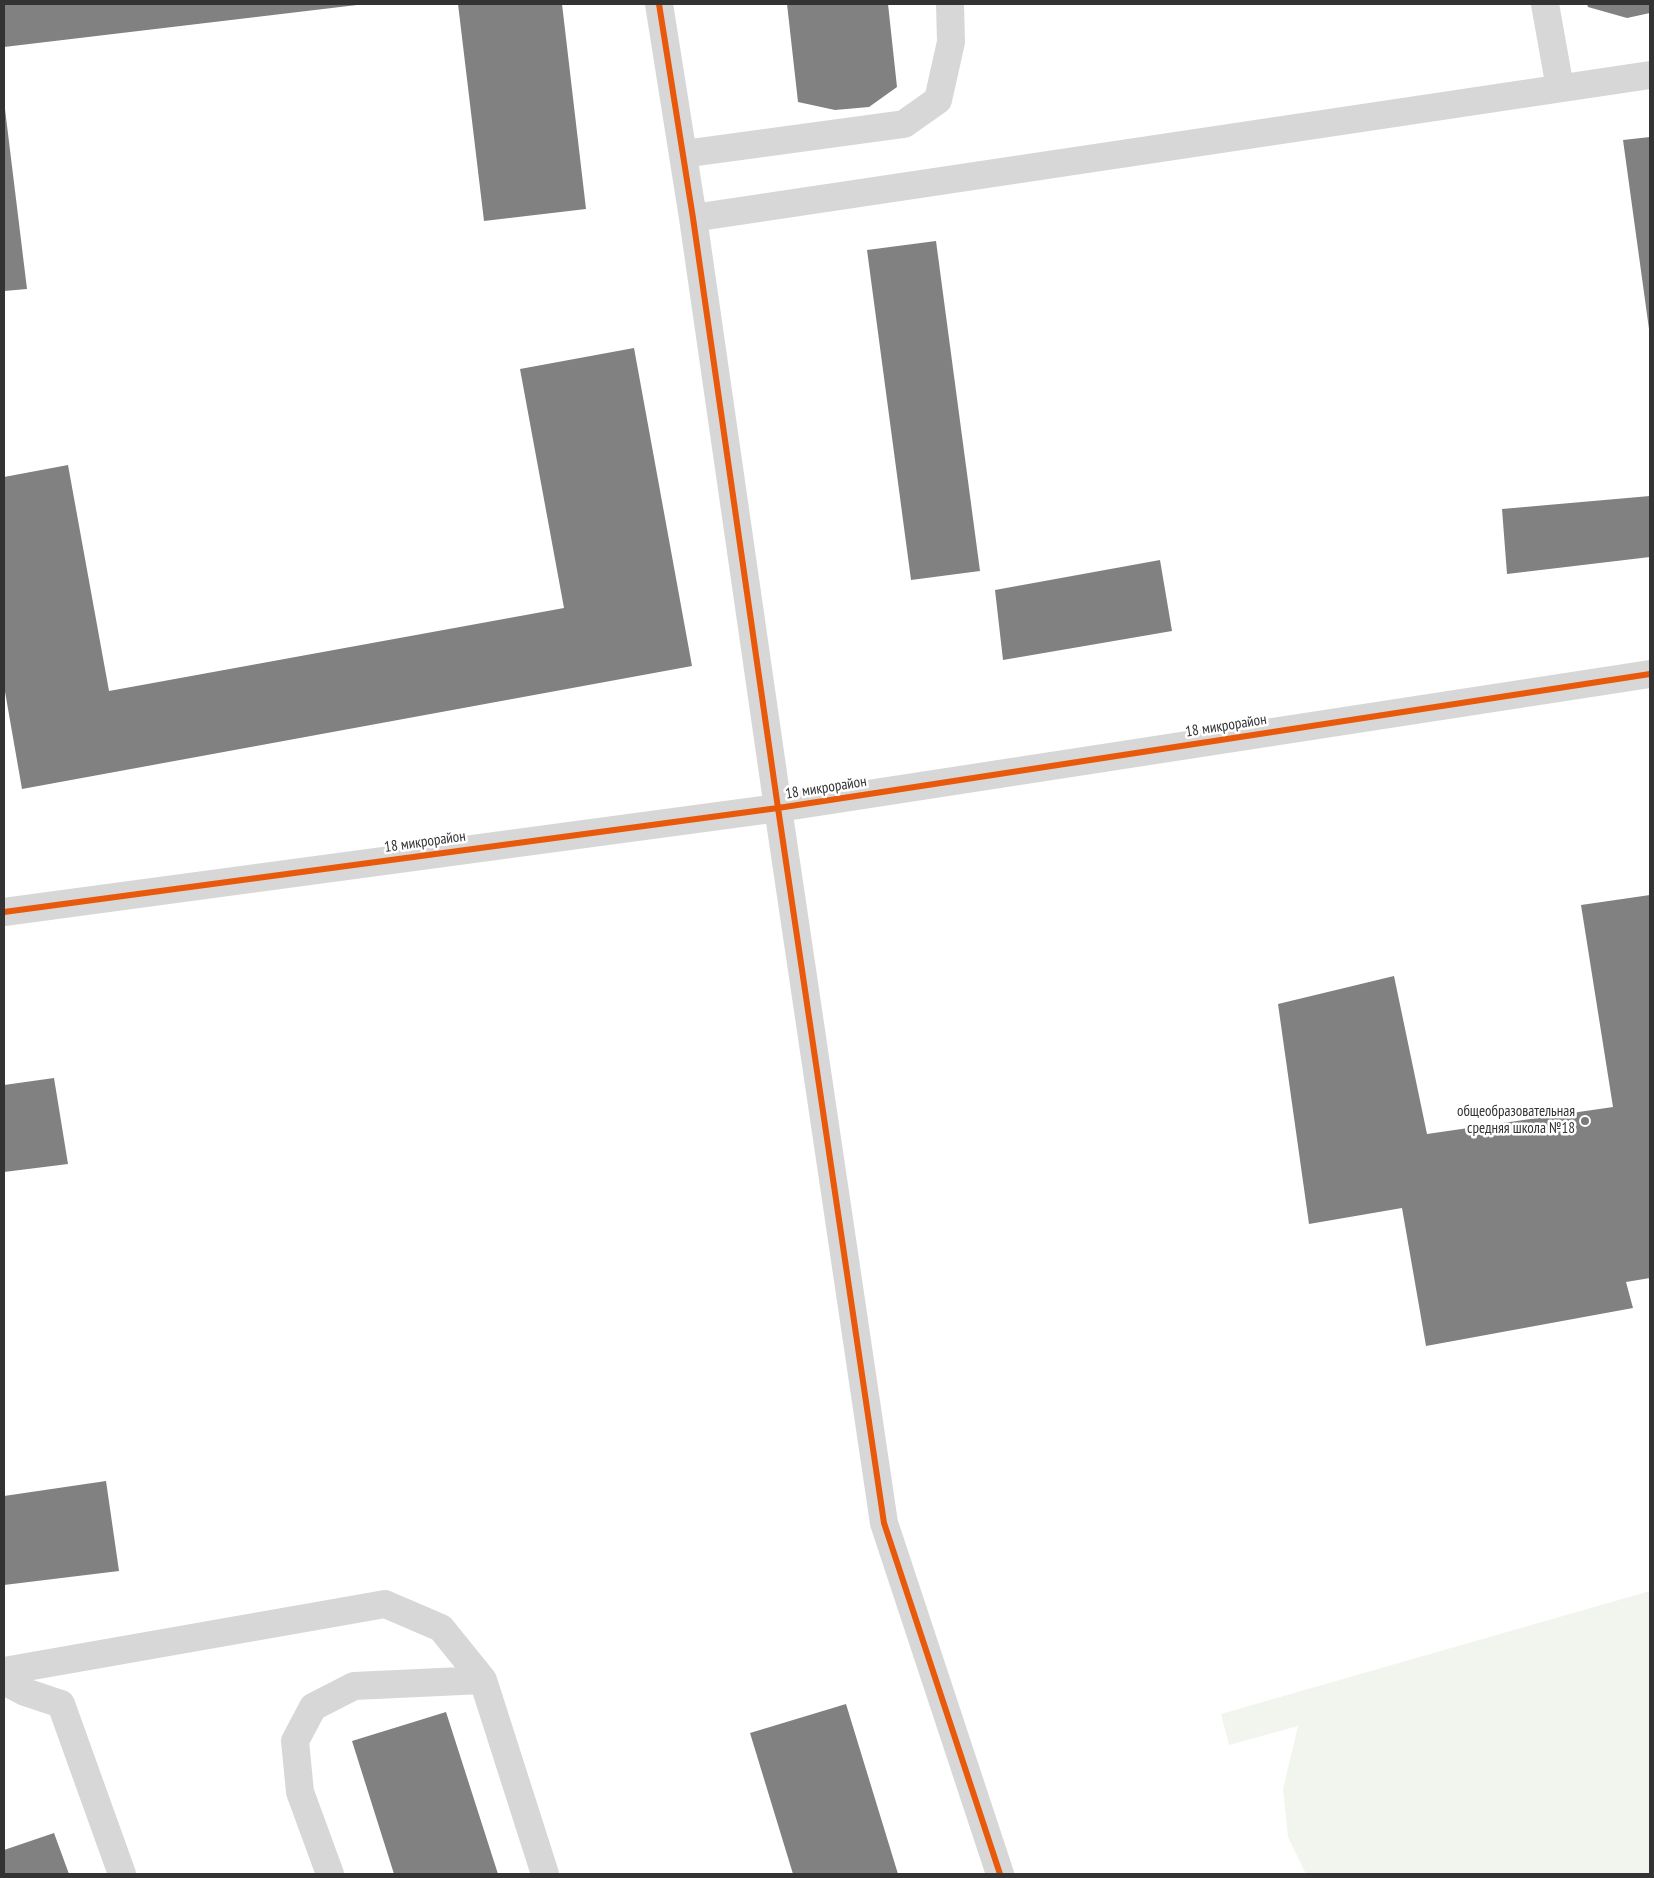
<!DOCTYPE html>
<html>
<head>
<meta charset="utf-8">
<style>
  body { margin:0 }
  #map { position:relative; width:1654px; height:1878px; overflow:hidden; background:#fff; font-family:"PT Sans Narrow",sans-serif }
  canvas { display:block }
  .frame { position:absolute; inset:0; border:5px solid #333; pointer-events:none }
</style>
</head>
<body>
<div id="map">
<canvas width="1654" height="1878"></canvas>
<div class="frame"></div>
</div>
<script>
const g = document.querySelector('canvas').getContext('2d');
g.lineJoin = 'round';
function paint(path, color) {
  g.fillStyle = color;
  g.fill(path, 'evenodd');
}
function poly(rows) {
  const path = new Path2D();
  for (const r of rows) {
    path.moveTo(r[0], r[1]);
    for (let i = 2; i < r.length; i += 2) path.lineTo(r[i], r[i + 1]);
  }
  return path;
}
function stroke(path, color, width, dash) {
  g.strokeStyle = color;
  g.lineWidth = width;
  g.lineCap = dash ? 'butt' : 'round';
  g.setLineDash(dash || []);
  g.stroke(path);
}
function write(font, color, halo, rows, align = 'center') {
  g.font = font + ' "PT Sans Narrow",sans-serif';
  g.lineWidth = 5;
  g.setLineDash([]);
  g.textBaseline = 'middle';
  g.strokeStyle = halo;
  g.fillStyle = color;
  for (const [text, x, y, turn = 0] of rows) {
    g.save();
    g.translate(x, y);
    g.rotate((+turn || 0) * Math.PI / 180);
    g.textAlign = isNaN(turn) ? turn : align;
    if (halo) g.strokeText(text, 0, 0);
    g.fillText(text, 0, 0);
    g.restore();
  }
}
paint(poly([
  [1650,1591,1650,1874,1306,1874,1288,1837,1283,1789,1298,1726,1229,1745,1221,1714]
]), '#f1f5ed');
paint(poly([
  [4,4,357,4,357,5,4,47],
  [458,4,562,4,586,209,484,221],
  [787,4,888,4,897,87,869,107,835,110,798,102],
  [1587,4,1650,4,1650,13,1627,18,1588,7],
  [4,101,27,289,4,291],
  [1650,137,1650,329,1649,329,1623,140],
  [936,241,980,571,911,580,867,250],
  [634,348,692,666,22,789,4,686,4,477,68,465,109,691,564,608,520,369],
  [1650,496,1650,557,1507,574,1502,509],
  [1160,560,1172,631,1003,660,995,590],
  [1650,895,1650,1278,1626,1282,1633,1308,1426,1346,1402,1208,1309,1224,1278,1004,1394,976,1427,1134,1613,1107,1581,905],
  [54,1078,68,1164,4,1172,4,1085],
  [106,1481,119,1571,4,1585,4,1496],
  [846,1704,898,1874,793,1874,750,1733],
  [446,1712,498,1874,394,1874,352,1741],
  [54,1833,69,1874,4,1874,4,1850]
]), '#818181');
stroke(poly([
  [659,4,693,218,778,808,884,1523,1000,1874],
  [1545,4,1560,88],
  [683,154,904,124,938,100,951,42,950,4],
  [693,218,1650,75],
  [4,912,778,808,1650,674],
  [4,1671,385,1604,441,1628,483,1680,545,1874],
  [4,1681,25,1692,61,1704,122,1874],
  [330,1874,300,1792,295,1741,313,1707,354,1686,483,1680]
]), '#d7d7d7', 28);
stroke(poly([
  [659,4,693,218,778,808,884,1523,1000,1874],
  [4,912,778,808,1650,674]
]), '#e8590c', 6);
for (const [x, y, r, color] of [
  [1585,1121,5,"#7a7a7a"]
]) {
  const dot = new Path2D();
  dot.arc(x, y, r, 0, 2 * Math.PI);
  g.fillStyle = color;
  g.fill(dot);
  stroke(dot, '#fff', 2);
}
write('15px', '#333', '#fff', [
  ["18 микрорайон",1226,726,-9],
  ["18 микрорайон",826,788,-9],
  ["18 микрорайон",425,842,-8]
]);
write('15px', '#333', '#fff', [
  ["общеобразовательная",1575,1112],
  ["средняя школа №18",1575,1129]
], 'right');
</script>
</body>
</html>
